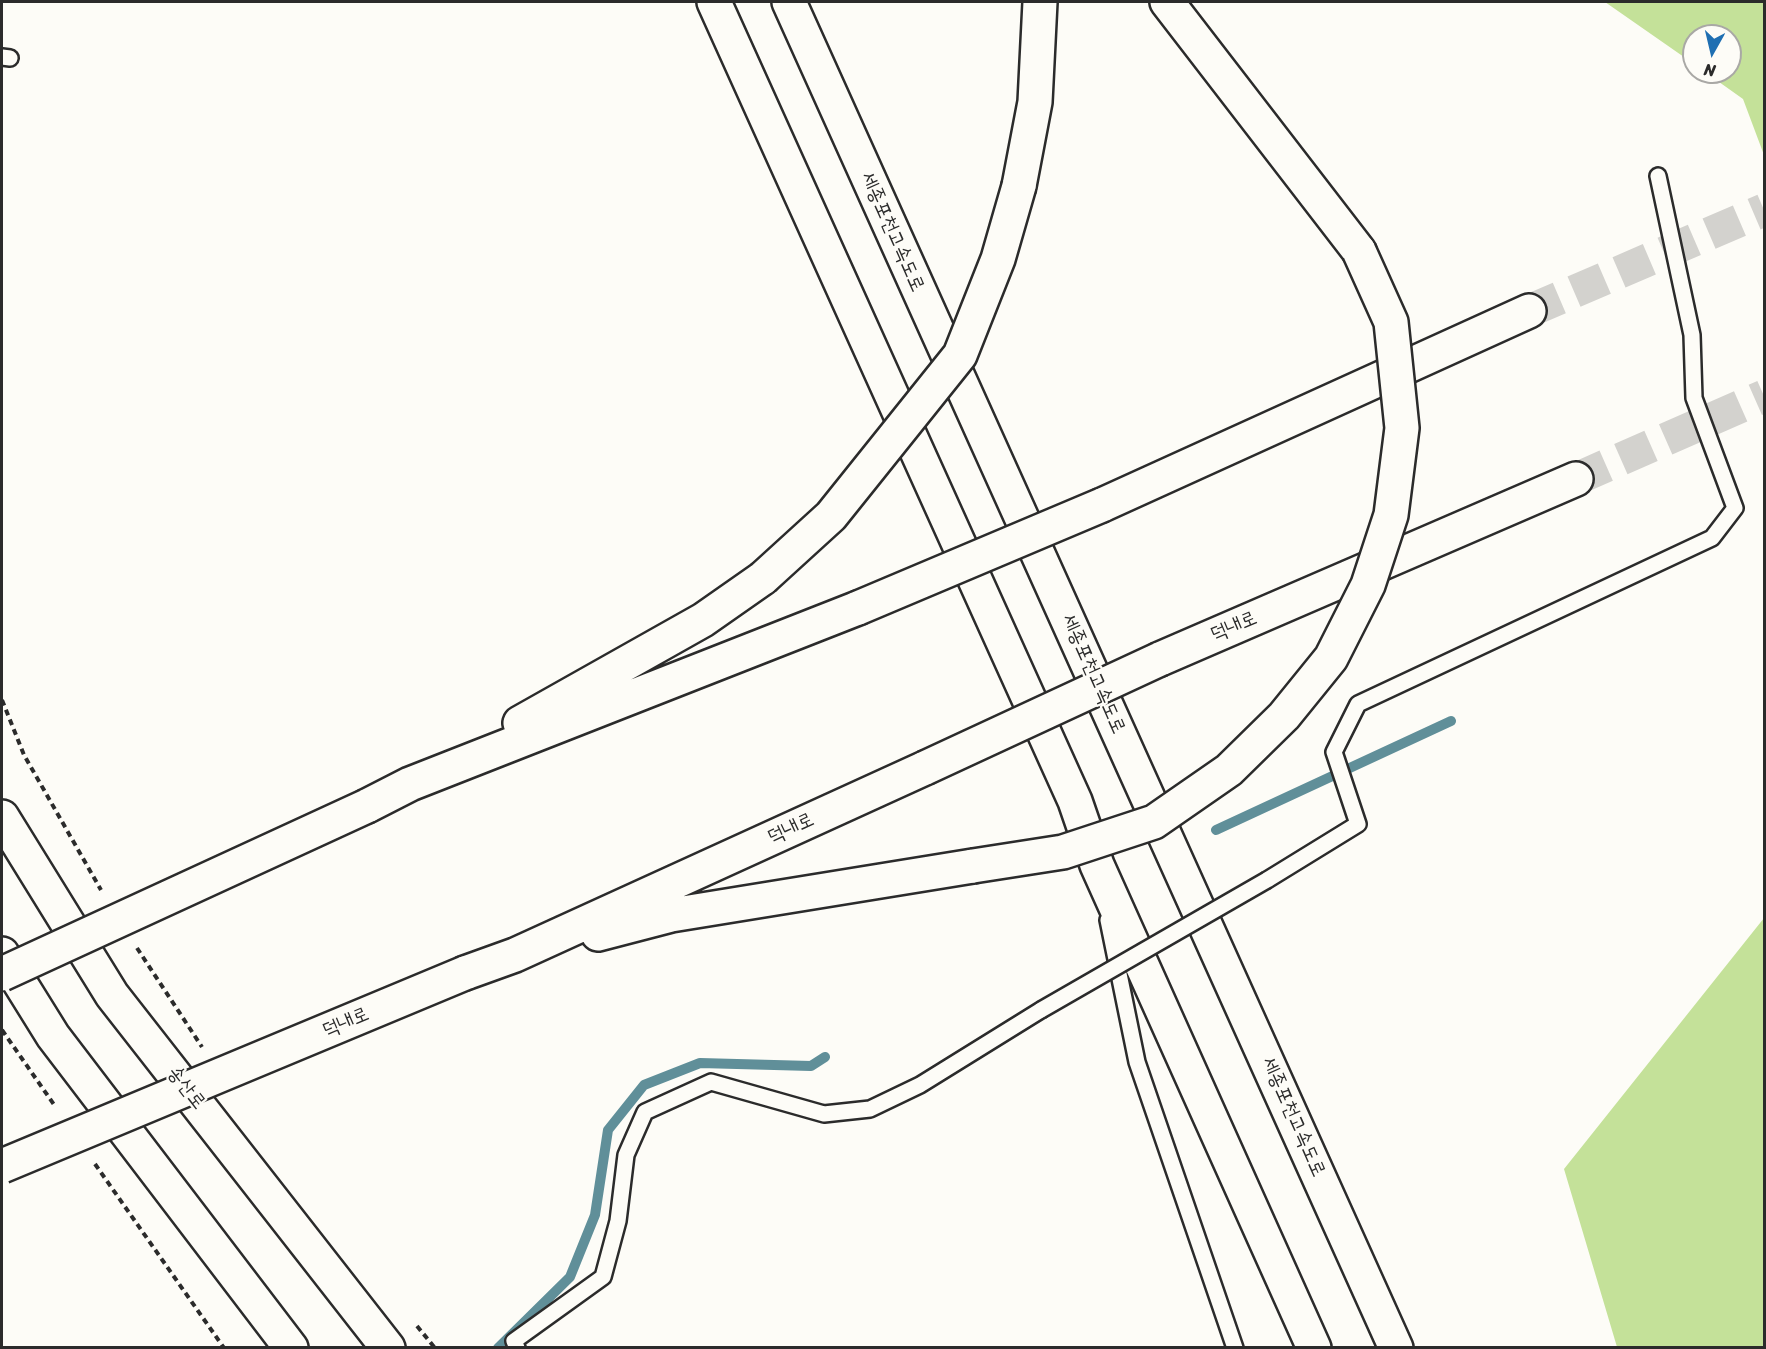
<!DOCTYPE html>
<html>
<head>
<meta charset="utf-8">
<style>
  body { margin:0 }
  #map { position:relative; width:1766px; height:1349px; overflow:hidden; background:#fdfcf7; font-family:Sriracha,sans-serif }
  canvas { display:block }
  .frame { position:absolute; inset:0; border:3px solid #2b2b2b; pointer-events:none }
  .north { position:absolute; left:1682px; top:24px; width:60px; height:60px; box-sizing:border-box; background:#fdfcf7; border:2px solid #a9a8a5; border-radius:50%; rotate:188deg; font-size:16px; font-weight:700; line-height:24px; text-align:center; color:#2b2b2b }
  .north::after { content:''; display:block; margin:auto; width:21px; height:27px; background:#1f6fb2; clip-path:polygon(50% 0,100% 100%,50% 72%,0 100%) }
</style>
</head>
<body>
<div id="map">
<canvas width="1766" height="1349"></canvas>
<div class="frame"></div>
<div class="north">N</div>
</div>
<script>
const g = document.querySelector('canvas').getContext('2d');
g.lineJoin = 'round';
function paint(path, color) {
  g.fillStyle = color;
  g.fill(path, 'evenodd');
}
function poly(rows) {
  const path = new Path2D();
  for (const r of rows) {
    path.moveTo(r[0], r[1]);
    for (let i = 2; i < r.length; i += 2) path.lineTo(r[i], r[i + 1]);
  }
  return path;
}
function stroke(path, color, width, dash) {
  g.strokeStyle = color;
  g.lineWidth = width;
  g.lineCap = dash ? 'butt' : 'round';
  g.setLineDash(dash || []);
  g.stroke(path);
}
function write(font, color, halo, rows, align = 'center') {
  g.font = font + ' Sriracha,"Poor Story",sans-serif';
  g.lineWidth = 4.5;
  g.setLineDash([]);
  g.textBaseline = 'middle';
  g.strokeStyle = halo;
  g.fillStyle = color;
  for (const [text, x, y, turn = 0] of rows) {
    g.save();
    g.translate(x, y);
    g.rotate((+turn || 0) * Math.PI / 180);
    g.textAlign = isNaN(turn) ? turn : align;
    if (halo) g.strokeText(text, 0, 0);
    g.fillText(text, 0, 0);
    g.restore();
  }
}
paint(poly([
  [1605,2,1764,2,1764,155,1743,99,1705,72,1730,72,1730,36,1694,36,1694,64],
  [1764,918,1764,1347,1617,1347,1564,1169]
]), '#c4e199');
stroke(poly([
  [1216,830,1451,721],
  [498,1348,570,1277,595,1215,608,1130,644,1085,700,1063,811,1066,825,1057]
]), '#608f99', 10);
stroke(poly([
  [1529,311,1764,210],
  [1576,479,1764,396]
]), '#d3d2ce', 33, [33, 16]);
const service = poly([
  [2,57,10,58],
  [1267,880,1358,824,1334,752,1358,704,1712,538,1735,508,1694,398,1692,335,1658,176],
  [1108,920,1137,1062,1235,1348],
  [517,1348,514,1341,603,1277,618,1221,626,1155,645,1112,711,1082,824,1114,870,1109,920,1085,1041,1010]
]);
const tertiary = poly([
  [2,817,112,995,388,1348],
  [2,954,53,1036,291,1348]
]);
const trunk = poly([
  [1167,2,1359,251],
  [1019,186,1035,102,1040,2],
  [1102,505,1529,311],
  [1160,659,1576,479],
  [520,723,703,620,763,578],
  [367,806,410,784,858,608],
  [598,934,671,915,973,866],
  [465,973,515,955,925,768]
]);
const motorway = poly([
  [714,2,1075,801,1097,865,1314,1348],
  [789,2,1396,1348]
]);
stroke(service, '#2b2b2b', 20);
stroke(tertiary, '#2b2b2b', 38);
stroke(trunk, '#2b2b2b', 38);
stroke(motorway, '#2b2b2b', 38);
stroke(poly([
  [2,700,24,755,101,890],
  [137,948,202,1047],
  [2,1030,55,1106],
  [95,1164,224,1348],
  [417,1326,435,1348]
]), '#2b2b2b', 4, [6, 4.5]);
stroke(service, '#fdfcf7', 15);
stroke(tertiary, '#fdfcf7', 33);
stroke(trunk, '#fdfcf7', 33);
stroke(motorway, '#fdfcf7', 33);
const serviceBridge = poly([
  [1041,1010,1267,880]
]);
const trunkBridge = poly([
  [763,578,831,516,960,355,998,259,1019,186],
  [858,608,1102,505],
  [925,768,1160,659],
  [973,866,1063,852,1154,822,1229,770,1284,716,1331,658,1368,585,1391,515,1402,428,1391,322,1359,251],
  [2,974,367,806],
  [2,1166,465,973]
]);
stroke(serviceBridge, '#2b2b2b', 20, []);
stroke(trunkBridge, '#2b2b2b', 38, []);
stroke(serviceBridge, '#fdfcf7', 15);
stroke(trunkBridge, '#fdfcf7', 33);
write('20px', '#2b2b2b', '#fdfcf7', [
  ["세종포천고속도로",892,232,66],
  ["덕내로",1234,627,-23],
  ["세종포천고속도로",1093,674,66],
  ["덕내로",791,829,-25],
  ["덕내로",346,1023,-23],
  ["송산로",186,1088,52],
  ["세종포천고속도로",1293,1117,66]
]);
</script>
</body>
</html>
